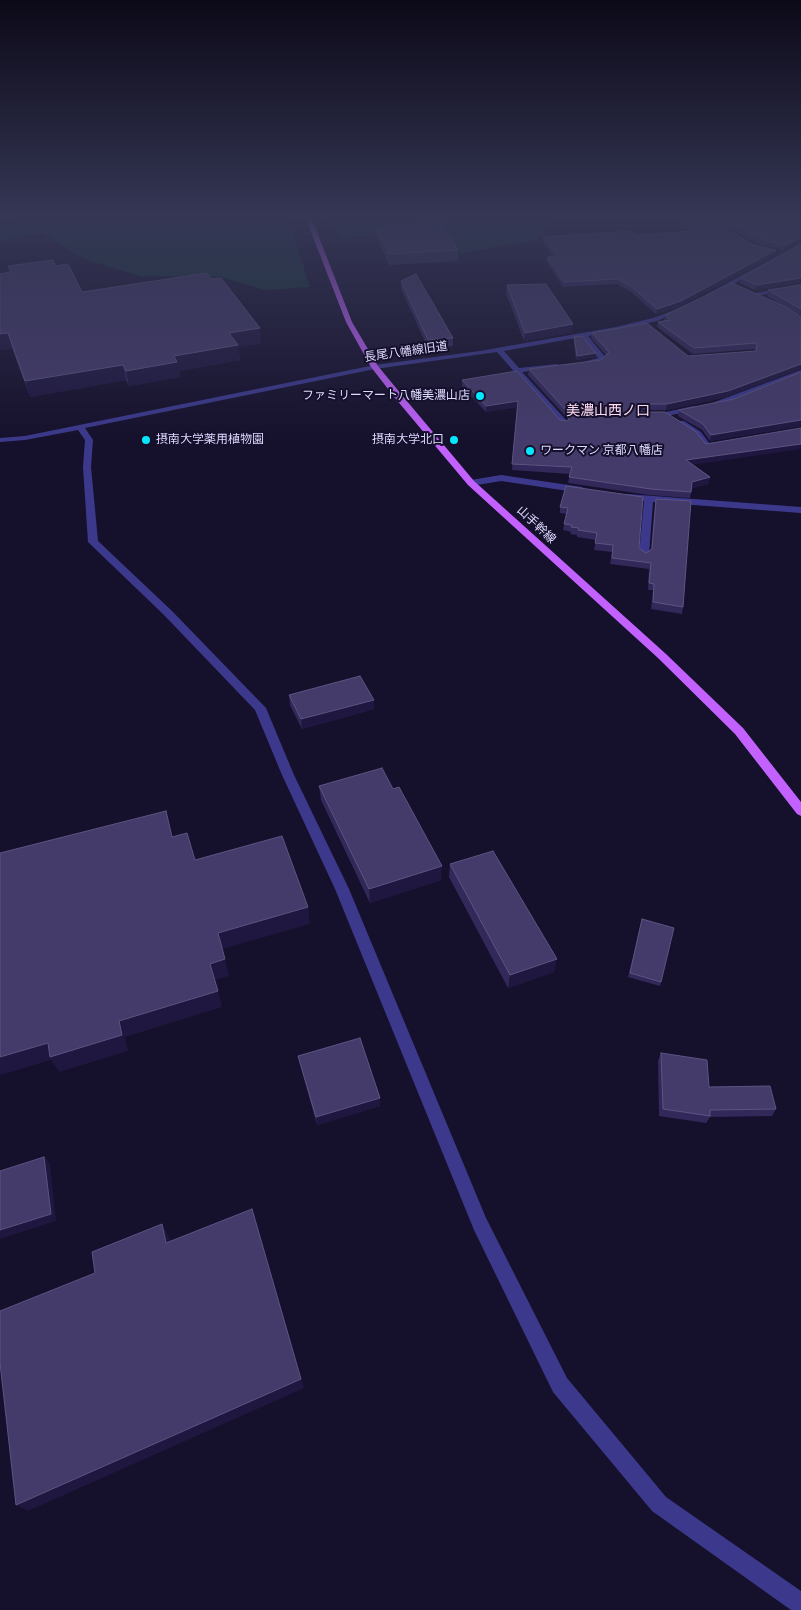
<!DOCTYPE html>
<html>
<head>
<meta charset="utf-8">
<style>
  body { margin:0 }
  canvas { display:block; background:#15102b }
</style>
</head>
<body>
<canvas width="801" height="1610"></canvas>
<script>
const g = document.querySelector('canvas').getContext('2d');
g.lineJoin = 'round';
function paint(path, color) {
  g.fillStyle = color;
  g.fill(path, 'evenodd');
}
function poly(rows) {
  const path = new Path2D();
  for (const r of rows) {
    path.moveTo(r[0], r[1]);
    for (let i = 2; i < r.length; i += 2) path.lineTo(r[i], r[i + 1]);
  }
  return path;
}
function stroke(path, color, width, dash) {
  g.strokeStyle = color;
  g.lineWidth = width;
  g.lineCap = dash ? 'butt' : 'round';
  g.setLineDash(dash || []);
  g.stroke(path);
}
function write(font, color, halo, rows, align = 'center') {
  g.font = font + ' "Fira Sans Condensed","Noto Sans JP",sans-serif';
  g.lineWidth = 4;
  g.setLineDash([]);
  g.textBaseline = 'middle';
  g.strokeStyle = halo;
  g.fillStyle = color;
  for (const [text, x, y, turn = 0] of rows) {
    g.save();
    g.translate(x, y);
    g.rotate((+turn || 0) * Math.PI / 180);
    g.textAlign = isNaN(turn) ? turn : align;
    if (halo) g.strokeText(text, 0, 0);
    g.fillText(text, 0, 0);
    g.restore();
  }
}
paint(poly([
  [28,219,288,219,310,287,265,290,221,277,140,276,84,259,41,232,0,242,0,230],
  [331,219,556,219,536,240,460,253,442,232,340,237]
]), '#133534');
paint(poly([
  [801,243,801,247,711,296,706,295,801,243],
  [801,284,801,288,755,296,752,294,801,284],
  [678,309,683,310,657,321,588,336,606,358,596,364,584,365,580,363,598,358,581,337,504,351,519,368,557,364,558,366,554,368,522,372,567,421,567,425,561,425,497,352,375,369,85,428,93,440,91,467,98,541,172,611,266,708,294,775,349,889,486,1218,567,1378,666,1497,801,1591,801,1610,791,1610,652,1511,553,1392,474,1230,335,889,282,775,255,710,164,615,88,542,83,467,85,440,78,430,25,440,0,442,0,438,25,436,375,365,480,351,616,327,653,318,678,309],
  [801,370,801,375,732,403,716,405,712,403,801,370],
  [694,406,698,408,697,410,666,416,650,416,646,414,650,412,666,412,694,406],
  [678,421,684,421,701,432,709,443,720,442,724,444,720,446,704,448,695,436,678,425,678,421],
  [501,475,582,487,586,490,582,493,501,481,471,486,467,483,471,480,501,475],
  [627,494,801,507,801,513,653,502,649,555,644,558,639,555,644,501,624,499,624,495,627,494]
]), '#3c398c');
paint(poly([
  [306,219,312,219,352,322,378,366,401,394,474,481,666,654,743,728,801,802,801,816,797,814,735,734,658,658,468,485,395,398,371,367,346,322,306,219]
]), '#c361ff');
paint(poly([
  [680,219,801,219,801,242,800,241,784,250,759,244,732,229,727,229,754,245,775,255,680,306,656,314,631,292,617,284,563,287,547,262,547,257,554,257,542,242,543,237,636,235,689,231,680,221],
  [375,227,458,250,458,261,389,265,376,237],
  [801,245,755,290,740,283,741,278],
  [8,266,56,266,82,292,261,343,238,347,240,360,179,371,180,377,129,386,126,380,30,397,12,348,0,350,0,274,10,272],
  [401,281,453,338,453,346,428,348,401,289],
  [507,285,573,324,572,332,524,341,506,293],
  [801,285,801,316,767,296,768,290],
  [786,307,726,397,666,410,642,410,641,411,693,465,710,477,708,484,692,488,690,498,649,495,568,483,570,474,512,470,517,407,486,412,462,386,462,380,560,420,568,421,568,419,528,375,529,369,601,360,606,355,591,338,592,333,688,356,756,351,754,349,693,354,657,327,658,322,664,321,665,315],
  [574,337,596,353,595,357,576,360,574,341],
  [801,372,801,427,801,426,710,441,702,430,678,416,679,410,734,399],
  [566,486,639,548,646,553,651,549,655,505,656,499,683,607,682,614,651,609,653,590,648,590,649,569,610,564,612,552,594,550,596,540,577,537,577,535,570,534,571,532,563,530,566,514,560,513,560,507],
  [289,695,374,700,374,709,302,729,290,705],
  [319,786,393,789,441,880,370,903,321,800],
  [450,864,554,972,508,988,449,877],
  [642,919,661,982,660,986,628,977],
  [661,1053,709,1087,776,1109,772,1116,710,1117,706,1123,659,1116,658,1061],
  [298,1056,380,1106,317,1125,300,1064]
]), '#322859');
paint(poly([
  [801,237,800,241,784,250,785,245],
  [776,250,775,255,680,306,656,314,657,309],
  [801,278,801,283,755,290,757,285],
  [573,324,572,332,524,341,525,333],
  [260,328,261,343,238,347,240,360,179,371,180,377,129,386,126,371,174,356,229,333],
  [8,333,12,348,0,350,0,334],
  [596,353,595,357,576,360,577,356],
  [801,364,801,369,726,397,666,410,667,404],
  [123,365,126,380,30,397,25,381],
  [518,401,517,407,486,412,486,406],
  [643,404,642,410,636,415,637,409],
  [801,420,801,426,710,441,711,435],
  [801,444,801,449,685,466,686,460],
  [710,477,708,484,691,489,692,482],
  [374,700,374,709,302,729,301,719],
  [442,866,441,880,370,903,369,889],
  [308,907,310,924,222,949,218,933],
  [225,959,229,976,214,980,210,964],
  [557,959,554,972,508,988,510,975],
  [218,991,222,1007,125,1037,128,1051,59,1072,51,1060,0,1075,0,1057],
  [380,1098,380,1106,317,1125,316,1117],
  [44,1157,50,1164,56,1221,0,1239,0,1230],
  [256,1222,304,1388,28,1511,16,1505],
  [162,1224,169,1237,173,1255,166,1243]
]), '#1f173f');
const building = poly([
  [683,219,801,219,801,237,785,245,760,239,733,224,728,224,727,230,754,245,776,250,681,301,657,309,632,287,618,279,564,282,547,257,559,257,543,237,632,231,636,235,695,231,683,219],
  [441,223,458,250,389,254,375,227,441,223],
  [801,245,801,278,757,285,741,278,801,245],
  [53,260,56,266,68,264,82,292,207,273,211,279,221,278,260,328,229,333,238,345,174,356,177,362,126,371,123,365,25,381,8,333,0,334,0,274,11,272,8,266,53,260],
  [416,274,453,338,428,340,401,281,416,274],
  [732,283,786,307,801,317,801,364,728,391,667,404,643,404,637,409,643,412,665,412,695,431,706,444,801,428,801,444,686,460,710,477,692,482,691,492,651,489,569,477,572,467,512,464,518,401,486,406,462,380,517,371,560,420,568,421,569,414,529,369,601,360,609,352,592,333,647,323,688,356,756,351,757,345,756,343,694,348,658,322,670,320,665,315,732,283],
  [546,284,573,324,525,333,507,285,546,284],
  [801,285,801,309,768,290,801,285],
  [582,336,596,353,577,356,574,337,582,336],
  [801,372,801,420,711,435,703,424,679,410,734,399,801,372],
  [566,486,643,497,639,548,646,553,652,549,656,499,691,501,683,607,653,602,654,584,649,583,651,563,612,558,613,545,595,543,597,533,578,530,579,528,571,527,572,525,564,524,568,508,560,507,566,486],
  [360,676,374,700,301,719,289,695,360,676],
  [382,768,393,789,399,787,442,866,369,889,319,786,382,768],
  [166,811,172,837,187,833,195,860,282,836,308,907,218,933,225,959,210,964,218,991,119,1021,122,1035,50,1057,48,1043,0,1057,0,853,166,811],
  [493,851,557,959,510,975,450,864,493,851],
  [642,919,674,928,661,982,630,973,642,919],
  [360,1038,380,1098,316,1117,298,1056,360,1038],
  [661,1053,707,1060,709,1087,770,1086,776,1109,710,1110,710,1116,663,1109,661,1053],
  [44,1157,51,1214,0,1230,0,1171,44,1157],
  [252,1209,301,1379,16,1505,0,1363,0,1311,95,1273,92,1252,162,1224,166,1243,252,1209]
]);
paint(building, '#443b6b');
stroke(building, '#5c5482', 1);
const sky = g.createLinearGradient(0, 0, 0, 444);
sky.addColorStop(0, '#0c0918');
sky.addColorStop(0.49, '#353755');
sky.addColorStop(1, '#35375500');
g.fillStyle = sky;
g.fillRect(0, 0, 801, 444);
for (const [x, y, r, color] of [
  [480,396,5,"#06e7ff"],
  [146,440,5,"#06e7ff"],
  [454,440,5,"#06e7ff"],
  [530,451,5,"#06e7ff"]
]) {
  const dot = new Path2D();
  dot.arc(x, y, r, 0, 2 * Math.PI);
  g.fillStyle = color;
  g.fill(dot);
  stroke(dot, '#15102b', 2);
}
write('12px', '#dedaff', '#15102b', [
  ["長尾八幡線旧道",406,352,-8],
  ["山手幹線",536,525,43]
]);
write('12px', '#dedaff', '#15102b', [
  ["ファミリーマート八幡美濃山店",470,396],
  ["摂南大学薬用植物園",156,440,"left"],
  ["摂南大学北口",444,440],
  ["ワークマン 京都八幡店",540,451,"left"]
], 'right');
write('14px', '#ffdcf2', '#15102b', [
  ["美濃山西ノ口",608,411]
]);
</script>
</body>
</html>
